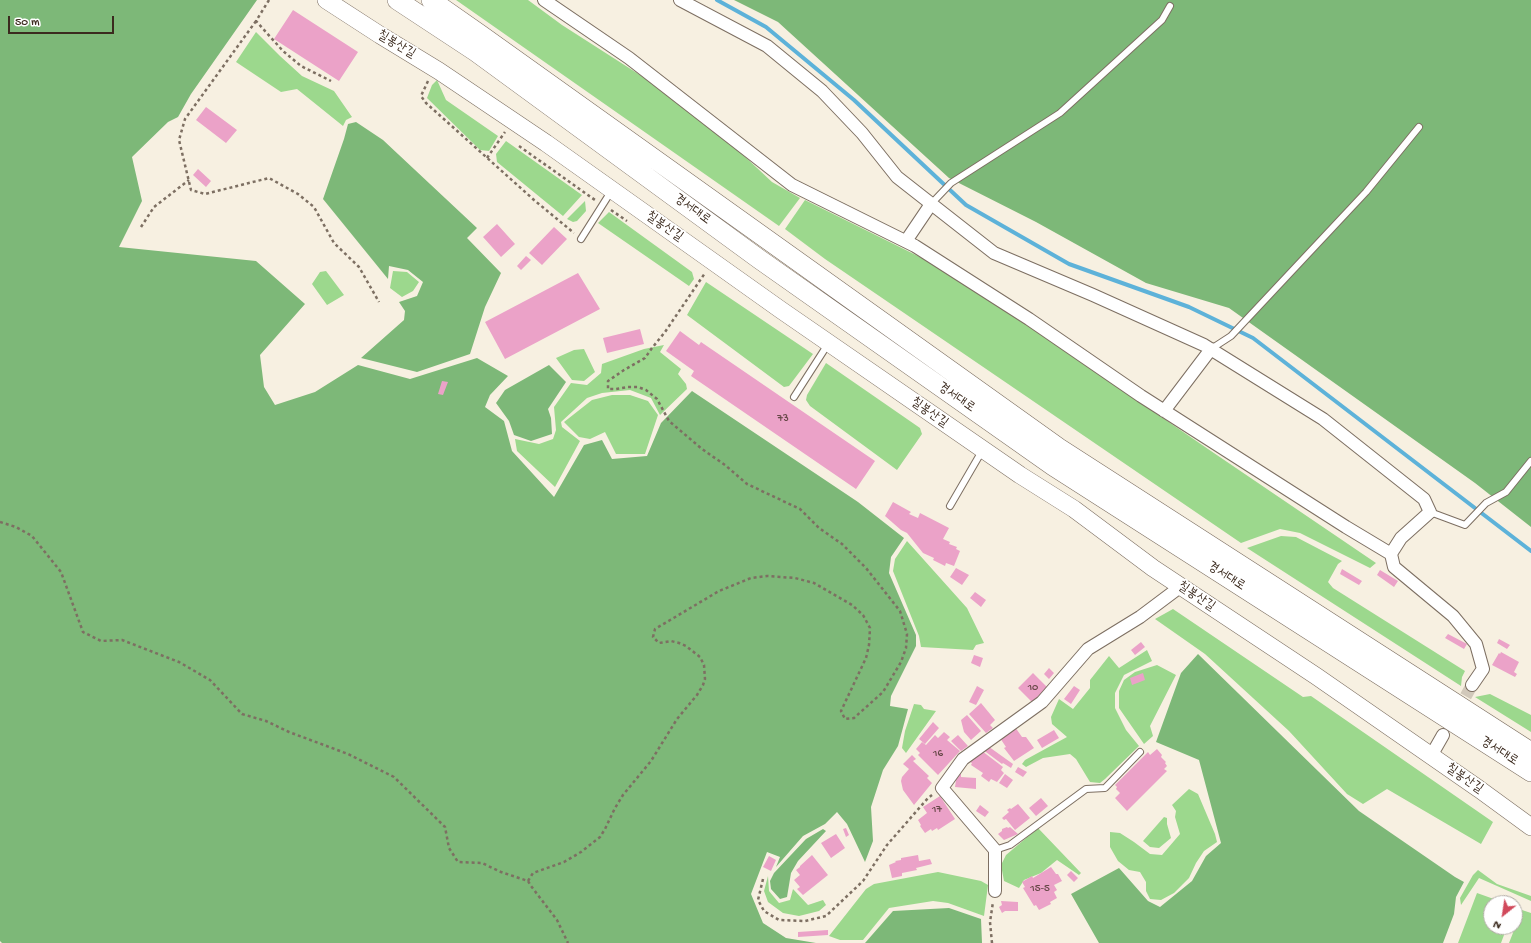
<!DOCTYPE html>
<html>
<head>
<meta charset="utf-8">
<style>
  body { margin:0 }
  #map { position:relative; width:1531px; height:943px; overflow:hidden; background:#f7f0e1; font-family:"Gochi Hand",sans-serif }
  canvas { display:block }
  .north { position:absolute; left:1483px; top:895px; width:40px; height:40px; box-sizing:border-box; background:#fff; border:1px solid #b1aaa5; border-radius:50%; rotate:210deg; font-size:11px; font-weight:700; line-height:16px; text-align:center; color:#3b2a1e }
  .north::after { content:''; display:block; margin:auto; width:14px; height:18px; background:#d1495b; clip-path:polygon(50% 0,100% 100%,50% 72%,0 100%) }
  .scale { position:absolute; left:8px; top:16px; width:106px; height:18px; box-sizing:border-box; border:2px solid #3b2a1e; border-top:0; padding-left:5px; font-size:12px; line-height:14px; white-space:nowrap; color:#3b2a1e; -webkit-text-stroke:3px #fff; paint-order:stroke }
</style>
</head>
<body>
<div id="map">
<canvas width="1531" height="943"></canvas>
<div class="north">N</div>
<div class="scale">50 m</div>
</div>
<script>
const g = document.querySelector('canvas').getContext('2d');
g.lineJoin = 'round';
function paint(path, color) {
  g.fillStyle = color;
  g.fill(path, 'evenodd');
}
function poly(rows) {
  const path = new Path2D();
  for (const r of rows) {
    path.moveTo(r[0], r[1]);
    for (let i = 2; i < r.length; i += 2) path.lineTo(r[i], r[i + 1]);
  }
  return path;
}
function stroke(path, color, width, dash) {
  g.strokeStyle = color;
  g.lineWidth = width;
  g.lineCap = dash ? 'butt' : 'round';
  g.setLineDash(dash || []);
  g.stroke(path);
}
function write(font, color, halo, rows, align = 'center') {
  g.font = font + ' "Gochi Hand","Poor Story",sans-serif';
  g.lineWidth = 3.5;
  g.setLineDash([]);
  g.textBaseline = 'middle';
  g.strokeStyle = halo;
  g.fillStyle = color;
  for (const [text, x, y, turn = 0] of rows) {
    g.save();
    g.translate(x, y);
    g.rotate((+turn || 0) * Math.PI / 180);
    g.textAlign = isNaN(turn) ? turn : align;
    if (halo) g.strokeText(text, 0, 0);
    g.fillText(text, 0, 0);
    g.restore();
  }
}
paint(poly([
  [456,0,528,0,562,25,679,100,741,153,772,182,800,198,779,226],
  [256,32,280,56,302,76,334,91,352,117,346,120,343,126,297,89,281,92,236,62],
  [437,80,446,100,498,136,489,151,480,150,427,98,432,85],
  [506,141,582,195,563,216,497,162,496,154],
  [805,200,940,267,1000,306,1208,449,1376,563,1370,568,1300,533,1280,529,1241,543,825,259,785,229],
  [585,201,586,211,577,221,573,222,567,219],
  [609,212,692,272,694,279,689,286,598,223],
  [326,271,344,295,327,305,312,284,320,272],
  [393,271,407,272,419,282,413,291,402,297,390,288],
  [706,282,813,354,789,386,784,387,687,315],
  [664,345,660,352,681,369,678,374,686,384,687,389,660,415,651,398,630,390,602,393,587,398,561,422,562,427,580,441,555,487,517,451,515,439,539,444,553,439,556,430,554,407,571,383,587,385,601,373,602,364,644,349],
  [584,349,595,372,584,381,572,380,556,358,574,350],
  [826,363,920,428,922,434,897,470,810,406,806,400,807,395],
  [612,395,630,395,648,401,658,415,645,454,616,454,605,432,590,439,579,437,564,422,592,400],
  [1281,536,1296,537,1342,561,1338,564,1328,582,1333,588,1465,671,1462,677,1461,686,1247,548],
  [907,541,967,608,984,643,976,645,973,650,921,647,919,636,893,571,895,559],
  [1173,609,1303,697,1311,696,1493,822,1481,844,1387,789,1363,804,1347,794,1289,731,1205,654,1155,619],
  [1147,650,1152,661,1124,675,1115,693,1115,708,1126,730,1139,746,1105,779,1100,783,1090,782,1076,759,1070,754,1043,758,1026,767,1022,764,1025,760,1067,737,1052,724,1051,717,1059,699,1073,709,1090,688,1090,680,1109,656,1119,668],
  [1157,665,1176,675,1150,726,1153,736,1144,744,1119,708,1119,691,1124,680,1135,672],
  [1490,694,1531,715,1531,732,1475,697],
  [914,704,921,705,924,709,936,711,906,753,902,748,905,731],
  [1189,789,1198,794,1215,834,1217,842,1204,851,1196,863,1189,878,1174,893,1161,900,1150,899,1146,891,1146,882,1140,872,1129,870,1118,861,1110,847,1110,832,1120,833,1134,842,1150,854,1162,855,1180,834,1175,817,1176,811,1172,805],
  [1164,817,1167,818,1167,824,1171,838,1159,848,1150,847,1143,841],
  [1038,828,1081,873,1079,875,1057,860,1041,873,1024,880,1019,888,1004,881,1001,865,1006,855],
  [1478,870,1497,884,1531,896,1531,901,1479,878,1461,905,1460,898,1473,875],
  [938,872,981,881,988,885,984,916,948,903,933,901,889,908,863,940,840,940,829,936,866,889,874,884],
  [768,876,769,891,779,903,790,900,793,889,808,905,823,900,826,905,819,911,799,916,783,913,768,902,764,891],
  [1477,893,1505,903,1491,903,1491,927,1507,927,1501,943,1458,943],
  [1522,910,1531,913,1531,943,1509,943]
]), '#9cd88d');
paint(poly([
  [0,0,257,0,191,94,178,117,168,122,132,157,142,201,119,247,256,261,305,304,260,355,264,387,275,405,315,392,358,365,410,379,477,358,508,376,490,395,485,407,504,421,512,451,554,497,584,445,602,440,612,459,647,456,661,423,692,391,858,502,904,538,891,557,889,573,916,635,916,646,891,696,890,706,908,709,898,746,883,770,871,807,873,841,865,862,847,824,837,812,825,824,803,836,776,867,780,857,767,852,751,894,763,923,786,938,816,943,2,943,0,941],
  [734,0,1531,0,1531,527,1475,483,1229,308,1146,283,1036,222,949,178,778,22],
  [356,122,383,140,477,228,467,238,501,273,485,307,470,354,417,372,361,358,404,320,405,311,399,302,417,296,423,282,408,270,389,266,388,279,323,199,344,139,348,124],
  [549,365,566,382,548,409,551,418,552,434,531,441,514,435,509,421,496,403,505,390],
  [1198,654,1359,811,1455,877,1464,882,1456,897,1454,914,1443,943,1099,943,1071,894,1119,868,1148,901,1160,907,1192,881,1206,856,1221,843,1199,760,1156,742,1181,673],
  [823,829,826,831,798,861,791,873,787,897,780,899,771,889,770,881,774,873,806,839],
  [949,908,981,919,982,943,865,943,893,911]
]), '#7db878');
stroke(poly([
  [717,0,766,27,854,100,966,205,1069,264,1189,307,1253,338,1531,551]
]), '#5db2d9', 4);
paint(poly([
  [293,10,358,52,339,81,274,39],
  [206,107,237,130,226,143,196,120],
  [198,169,211,181,206,187,193,175],
  [497,224,515,244,501,257,483,237],
  [554,227,567,239,542,265,529,253],
  [526,256,531,260,521,270,517,266],
  [578,273,600,309,505,359,485,322],
  [640,329,644,344,607,353,603,338],
  [680,331,699,345,701,342,875,461,856,489,691,376,694,371,666,351],
  [442,381,448,382,443,395,438,394],
  [893,502,911,512,909,514,918,518,920,513,949,528,943,539,950,542,949,544,957,547,956,549,960,551,954,566,946,563,945,566,933,560,934,558,923,553,907,533,901,530,885,516],
  [956,568,969,575,962,585,950,577],
  [1342,569,1362,581,1359,585,1340,574],
  [1380,570,1398,581,1394,587,1377,575],
  [975,592,986,600,981,607,970,598],
  [1448,634,1467,644,1464,649,1445,638],
  [1499,639,1510,645,1507,649,1497,643],
  [1141,642,1145,647,1135,655,1131,650],
  [1501,652,1519,662,1514,672,1517,674,1515,677,1492,665,1499,653,1500,654],
  [974,655,983,658,980,667,971,663],
  [1049,668,1054,673,1049,679,1044,674],
  [1033,673,1048,688,1033,703,1018,688],
  [1143,673,1145,680,1132,685,1130,678],
  [977,686,984,690,976,705,969,702],
  [1074,686,1080,690,1071,704,1064,699],
  [981,703,995,720,990,725,993,728,986,733,969,714],
  [967,715,981,731,971,740,964,732,961,720],
  [933,722,939,728,925,744,919,739],
  [1015,727,1022,737,1026,737,1034,748,1014,761,1004,748,1006,747,1000,738],
  [1054,730,1059,738,1042,748,1037,740],
  [944,732,950,737,947,740,960,751,938,775,918,755,920,753,916,749,922,742,926,745,935,735,938,738],
  [958,735,968,746,961,751,951,741],
  [985,744,1013,764,1011,768,1003,763,1002,764,982,749],
  [1157,749,1162,755,1161,757,1166,762,1165,763,1167,766,1164,769,1167,771,1127,811,1115,798,1120,793,1116,789,1117,787,1115,785,1148,752,1150,755],
  [978,751,982,751,1003,767,1001,770,1004,773,997,782,991,779,989,782,981,776,983,773,971,765,972,763,970,762],
  [912,755,916,759,913,761,929,776,927,778,932,783,914,805,903,790,901,781,902,777,909,769,903,764],
  [1018,767,1027,772,1023,777,1015,772],
  [957,774,961,774,961,777,976,778,976,789,955,787],
  [1005,774,1013,780,1007,788,999,783],
  [940,796,955,819,938,830,937,828,932,831,931,829,925,833,920,826,921,825,918,820,927,813,923,807],
  [1041,798,1048,806,1036,816,1029,808],
  [1018,804,1030,818,1015,830,1006,819,1004,820,1002,818,1009,812,1007,810,1010,808,1011,809],
  [980,805,989,812,985,817,976,811],
  [1007,827,1008,828,1010,827,1018,834,1004,840,998,834,1002,831,1002,829],
  [846,828,849,835,846,837,843,829],
  [836,834,845,848,831,858,821,843],
  [812,855,828,875,803,895,797,889,800,887,794,880,800,875,796,870,800,867,800,866],
  [918,855,919,861,930,859,932,864,916,868,917,870,902,873,902,876,892,878,889,865,896,862,895,861,901,860,901,858],
  [769,856,776,860,771,871,763,867],
  [1051,867,1056,874,1058,874,1062,881,1054,885,1057,890,1054,892,1057,898,1050,902,1051,904,1039,910,1036,905,1034,906,1023,888,1025,887,1022,882,1032,876,1033,878],
  [1071,871,1078,878,1074,882,1067,875],
  [1001,901,1018,902,1018,911,1005,911,1002,913,999,907,1002,905],
  [828,930,828,935,798,937,798,932]
]), '#eba2c8');
stroke(poly([
  [1457,712,1472,685]
]), '#d1c8ba', 12, [12, 6]);
const lane = poly([
  [931,204,951,183,1060,113,1162,20,1170,6],
  [581,239,612,190],
  [1211,349,1231,336,1366,192,1419,127],
  [794,397,828,344],
  [950,506,982,451],
  [1430,512,1465,525,1486,503,1506,492,1531,461],
  [995,850,1010,845,1086,789,1105,788,1140,752]
]);
const street = poly([
  [544,0,629,58,792,185,915,246,1029,319,1141,396,1346,527,1391,554],
  [680,0,767,46,822,91,862,133,897,177,994,253,1093,295,1204,345,1323,419,1424,499,1430,512,1401,538,1394,549,1391,554,1394,567,1453,616,1476,644,1483,669,1472,685],
  [906,241,931,204],
  [1164,411,1211,349],
  [1431,756,1443,735],
  [995,891,995,850,942,788,963,759,1042,702,1088,649,1140,617,1180,587]
]);
const secondary = poly([
  [326,0,380,35,439,71,546,143,781,310,1020,475,1074,509,1153,568,1316,676,1479,789,1531,827]
]);
const primary = poly([
  [397,0,476,52,759,259,1053,466,1531,772],
  [431,0,481,35,1059,448,1531,752]
]);
stroke(lane, '#7d6f62', 8);
stroke(street, '#7d6f62', 14);
stroke(secondary, '#7d6f62', 18);
stroke(primary, '#7d6f62', 20);
stroke(poly([
  [269,0,256,21,283,51,301,66,331,81],
  [256,21,185,119,179,140,191,190,205,194,269,178,298,194,314,207,334,243,359,267,379,302],
  [428,81,421,96,426,103,534,200,574,233],
  [519,146,595,200],
  [487,158,505,132],
  [611,210,627,221],
  [141,227,154,207,189,180],
  [0,522,16,527,32,536,61,572,83,632,101,641,122,640,179,662,210,680,242,714,266,721,289,732,348,754,394,777,445,827,449,848,458,862,482,863,501,872,528,881,531,886,557,920,568,943],
  [763,879,758,900,764,911,779,920,805,921,826,916,863,881,887,845,928,798,932,795],
  [528,881,533,873,564,862,581,852,600,837,605,829,615,808,623,795,651,761,677,719,697,695,703,685,705,679,704,665,700,657,686,646,679,643,671,641,659,643,653,637,655,629,719,591,751,578,767,576,795,578,814,583,852,605,863,615,870,628,869,645,866,658,841,711,845,719,854,718,883,692,901,662,906,648,907,634,900,611,866,568,842,544,819,528,800,509,747,484,725,465,702,449,669,421,657,399,646,390,638,387,628,387,616,389,608,389,608,381,624,370,645,358,652,348,665,332,705,273],
  [992,943,990,922,993,902]
]), '#7d6f62', 2.5, [3, 3]);
stroke(lane, '#fff', 6);
stroke(street, '#fff', 12);
stroke(secondary, '#fff', 17);
stroke(primary, '#fff', 19);
write('11px', '#674848', null, [
  ["73",783,419],
  ["10",1033,688],
  ["16",938,754],
  ["17",937,810],
  ["15-5",1040,889]
]);
write('13px', '#3b2a1e', '#fff', [
  ["칠봉산길",396,45,31],
  ["경서대로",692,210,36],
  ["칠봉산길",664,227,35],
  ["경서대로",956,398,35],
  ["칠봉산길",929,413,35],
  ["경서대로",1226,577,33],
  ["칠봉산길",1196,597,34],
  ["경서대로",1499,752,33],
  ["칠봉산길",1464,779,35]
]);
</script>
</body>
</html>
